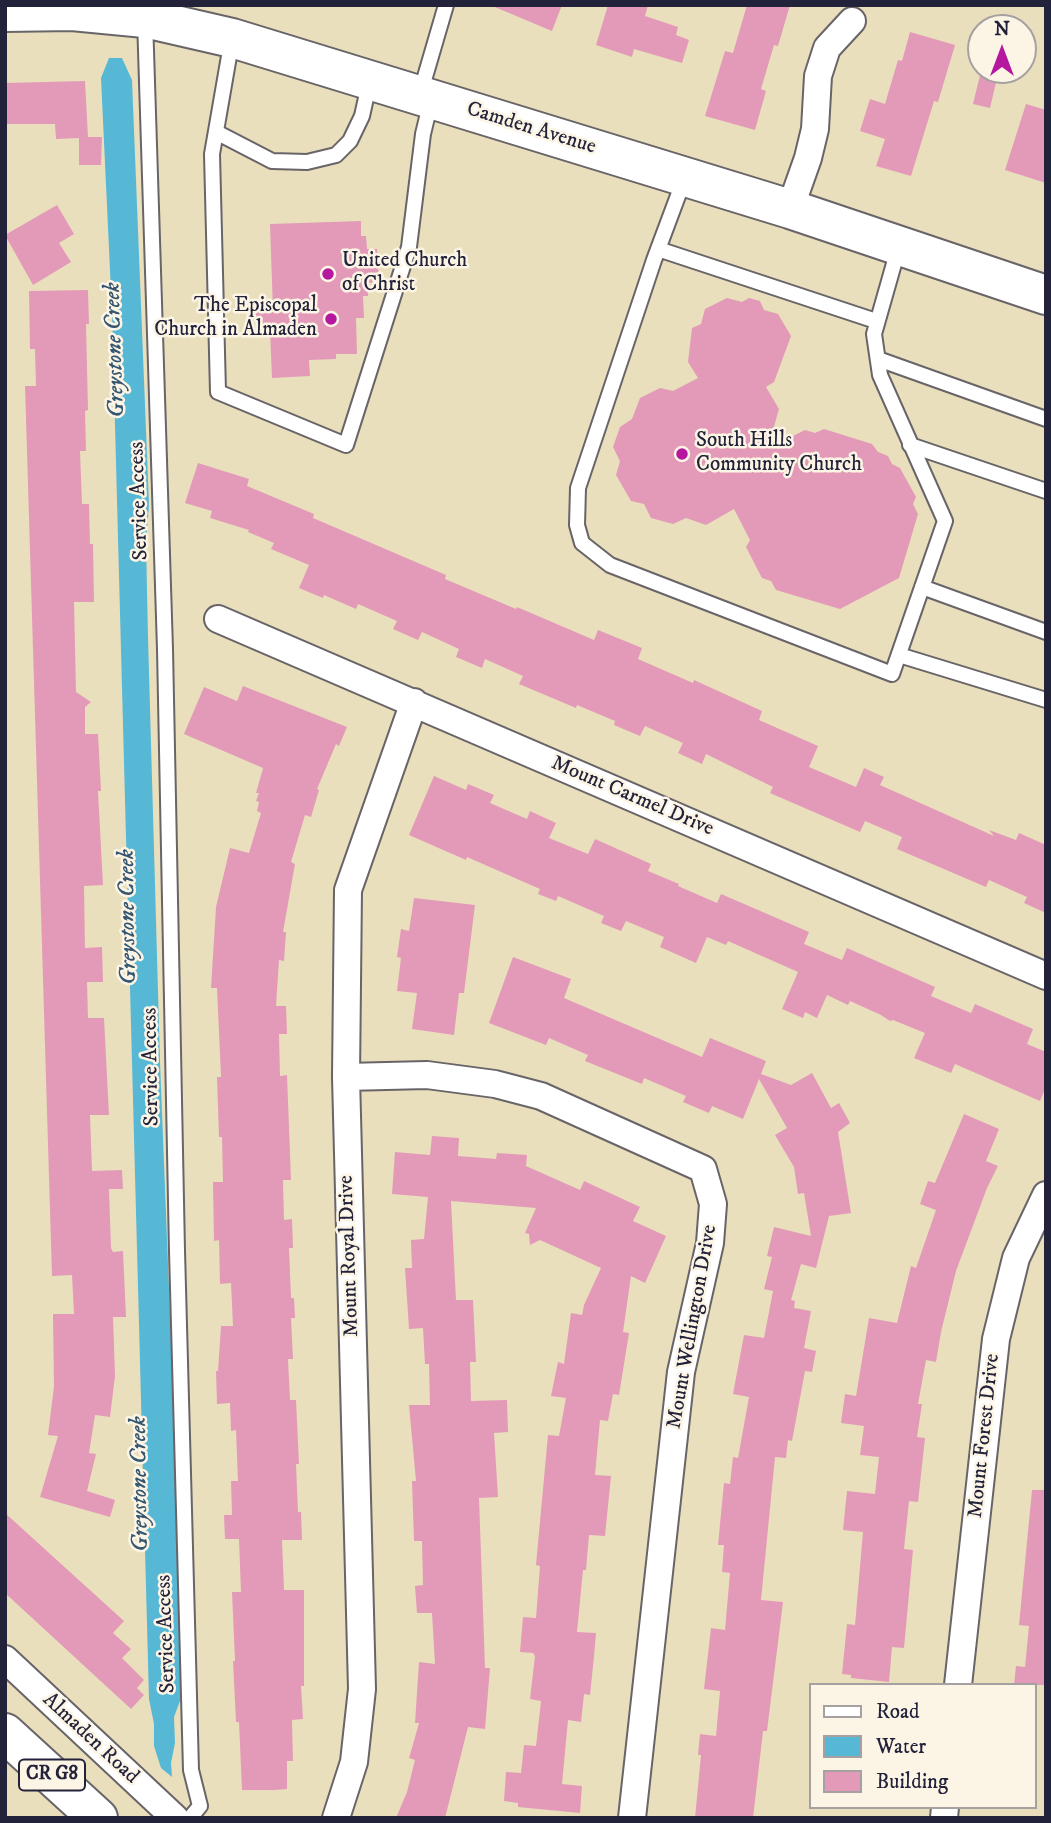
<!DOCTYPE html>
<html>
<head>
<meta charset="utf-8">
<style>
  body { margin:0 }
  #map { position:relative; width:1051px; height:1823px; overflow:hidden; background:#e9dfbc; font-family:"IM FELL DW Pica",serif }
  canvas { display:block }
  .frame { position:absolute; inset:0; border:7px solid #22223b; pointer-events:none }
  .legend { position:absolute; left:809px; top:1683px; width:228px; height:126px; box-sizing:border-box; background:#fcf5e5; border:2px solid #a5a1a1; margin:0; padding:9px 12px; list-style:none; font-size:21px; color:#22223b }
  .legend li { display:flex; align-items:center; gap:14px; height:35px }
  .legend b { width:35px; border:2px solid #a5a1a1 }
  .north { position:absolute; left:967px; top:14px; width:70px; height:70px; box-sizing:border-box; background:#fcf5e5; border:2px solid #a5a1a1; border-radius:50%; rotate:0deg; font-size:19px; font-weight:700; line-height:28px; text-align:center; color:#22223b }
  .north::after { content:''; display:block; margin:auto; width:24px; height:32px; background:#b5179e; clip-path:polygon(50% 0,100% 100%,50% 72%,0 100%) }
</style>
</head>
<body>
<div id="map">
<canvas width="1051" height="1823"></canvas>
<div class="frame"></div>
<ul class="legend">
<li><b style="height:9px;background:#fff"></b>Road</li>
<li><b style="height:19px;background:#57b8d6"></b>Water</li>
<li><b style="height:19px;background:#e39ab8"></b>Building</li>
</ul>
<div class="north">N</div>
</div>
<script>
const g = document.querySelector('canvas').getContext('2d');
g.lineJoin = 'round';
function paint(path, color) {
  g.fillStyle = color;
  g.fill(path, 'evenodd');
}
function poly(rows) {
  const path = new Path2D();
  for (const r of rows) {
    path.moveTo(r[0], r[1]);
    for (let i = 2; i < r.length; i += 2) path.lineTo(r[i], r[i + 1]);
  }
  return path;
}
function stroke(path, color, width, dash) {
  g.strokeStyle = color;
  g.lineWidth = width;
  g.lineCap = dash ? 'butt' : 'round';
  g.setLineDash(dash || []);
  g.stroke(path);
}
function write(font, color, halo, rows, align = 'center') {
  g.font = font + ' "IM FELL DW Pica",serif';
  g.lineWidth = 5;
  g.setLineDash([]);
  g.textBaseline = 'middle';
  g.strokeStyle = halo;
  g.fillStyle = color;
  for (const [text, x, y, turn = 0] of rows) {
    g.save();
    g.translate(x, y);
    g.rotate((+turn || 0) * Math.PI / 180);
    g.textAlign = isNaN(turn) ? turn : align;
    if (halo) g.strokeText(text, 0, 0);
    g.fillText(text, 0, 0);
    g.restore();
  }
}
paint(poly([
  [109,58,122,58,132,80,149,505,146,543,148,637,160,1062,177,1491,180,1631,180,1701,174,1717,175,1743,171,1763,172,1777,161,1768,154,1746,154,1724,149,1699,112,313,101,78]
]), '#57b8d6');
paint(poly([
  [490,5,562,5,552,31],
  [608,5,648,5,645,16,678,27,676,35,689,40,682,63,634,49,632,57,596,45],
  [747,5,790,5,778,46,774,45,761,89,766,91,755,130,705,116,725,51,733,53],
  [910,32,955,45,938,102,934,101,911,176,876,166,885,139,860,131,870,99,885,104,898,60,902,61],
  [981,71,998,74,990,108,973,104],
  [85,81,88,137,102,137,101,165,79,165,79,138,56,139,55,124,5,124,5,83],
  [1026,104,1046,110,1046,183,1005,170],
  [57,205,74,234,59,243,71,262,33,285,5,235],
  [361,221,361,236,366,236,367,249,377,249,379,282,367,283,368,296,363,296,364,318,356,318,357,354,336,354,336,359,309,360,310,376,272,378,270,331,257,331,256,312,273,311,270,224],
  [88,290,89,324,86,324,88,410,85,411,86,451,80,451,82,504,89,504,90,544,93,544,94,602,74,602,76,692,91,702,85,707,85,734,98,734,101,791,98,791,103,885,84,886,85,948,102,947,103,982,87,982,88,1018,104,1018,109,1115,90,1115,92,1171,122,1170,123,1189,109,1189,111,1248,113,1252,123,1251,126,1317,113,1317,115,1376,110,1417,95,1415,89,1453,96,1454,87,1491,115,1500,110,1517,40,1497,58,1436,48,1435,54,1386,53,1314,74,1314,72,1275,52,1276,25,386,36,386,35,349,30,349,29,291],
  [727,298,742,302,749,298,760,301,764,310,778,314,791,336,774,382,766,387,779,409,768,448,805,430,815,433,824,429,872,444,878,452,888,456,892,464,900,468,916,497,913,504,918,514,899,578,840,609,776,590,771,581,762,578,746,547,750,540,734,509,706,525,686,518,673,524,651,518,644,504,631,501,616,475,620,461,613,447,620,427,632,419,640,398,660,388,673,391,698,378,688,362,692,328,701,324,705,309],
  [198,463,249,479,247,486,314,514,313,518,446,575,445,579,516,609,517,607,594,640,598,630,642,648,638,659,693,683,694,680,762,711,759,720,818,746,809,767,856,787,864,768,884,777,880,785,994,836,989,830,1016,840,1019,833,1046,845,1046,913,1024,903,1027,897,989,880,986,887,897,849,902,837,865,821,860,832,770,793,773,787,706,754,702,764,678,753,683,743,645,726,640,736,614,725,615,721,577,705,576,708,519,684,523,676,485,659,482,668,456,657,459,649,422,632,418,640,393,629,397,621,358,604,356,609,324,595,323,598,299,588,309,565,271,549,274,543,248,532,249,530,210,518,212,511,185,503],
  [243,686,347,727,339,746,336,744,317,789,319,790,311,817,305,815,291,862,295,864,283,932,286,932,284,961,279,960,276,1006,286,1006,287,1034,279,1034,280,1076,287,1075,291,1180,283,1180,284,1220,292,1219,293,1248,289,1248,291,1298,294,1298,295,1318,291,1318,293,1359,288,1359,290,1400,296,1400,299,1464,296,1464,298,1512,301,1512,302,1540,282,1540,284,1590,304,1590,304,1686,301,1686,303,1719,292,1720,293,1761,287,1761,287,1789,275,1790,242,1790,239,1722,236,1722,233,1661,235,1661,232,1592,241,1592,239,1539,225,1539,224,1515,232,1515,231,1481,238,1481,236,1430,231,1431,230,1403,217,1404,216,1371,218,1371,221,1326,233,1326,231,1283,220,1284,219,1240,214,1241,213,1182,223,1182,222,1137,219,1137,217,1077,221,1077,217,988,211,988,216,907,230,848,249,853,261,813,257,811,259,802,256,801,259,793,256,793,263,768,184,734,204,687,237,701],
  [434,776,466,790,468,784,494,795,490,803,527,819,530,811,556,823,549,838,588,854,595,839,651,864,648,871,679,884,678,886,717,903,721,894,809,932,804,944,842,960,847,948,935,987,931,996,971,1013,975,1004,1033,1029,1027,1044,1046,1052,1046,1087,1040,1101,955,1064,951,1073,914,1058,925,1033,893,1020,890,1021,881,1015,850,1001,848,1005,827,995,817,1018,805,1012,803,1018,782,1009,798,972,728,941,726,945,707,937,696,963,660,947,664,937,626,921,621,931,601,923,604,916,558,896,556,901,538,894,540,889,467,857,466,860,409,835],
  [414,898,475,905,464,993,459,993,454,1035,412,1029,417,993,397,991,401,958,397,957,401,929,409,931],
  [513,957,571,979,564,998,702,1057,710,1038,766,1061,761,1074,791,1085,812,1073,831,1108,839,1103,850,1123,838,1132,851,1213,829,1216,816,1268,801,1264,791,1300,795,1301,794,1308,811,1311,804,1348,816,1351,812,1372,805,1371,792,1441,788,1440,786,1458,775,1457,761,1600,783,1602,767,1731,763,1731,753,1818,695,1818,701,1755,698,1755,700,1734,716,1736,720,1691,704,1689,711,1628,725,1630,730,1573,722,1572,724,1545,718,1545,724,1483,730,1484,733,1457,738,1458,749,1397,733,1394,744,1335,764,1338,773,1291,764,1289,772,1257,767,1256,774,1227,811,1236,804,1193,798,1194,794,1167,775,1135,787,1128,759,1079,743,1119,712,1106,709,1113,683,1102,686,1096,644,1078,642,1084,585,1061,588,1055,549,1038,546,1045,489,1023],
  [964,1114,999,1129,986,1161,998,1166,987,1188,956,1271,941,1332,936,1362,926,1360,918,1404,922,1404,917,1437,925,1438,918,1502,909,1501,904,1549,913,1550,904,1648,892,1647,889,1682,851,1678,851,1675,842,1674,847,1624,855,1625,863,1532,843,1530,847,1491,875,1494,879,1457,860,1455,864,1426,841,1423,845,1394,856,1396,869,1318,897,1323,911,1266,916,1268,936,1210,920,1204,928,1181,935,1183],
  [432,1136,459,1138,458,1156,496,1159,497,1153,527,1155,526,1166,580,1190,584,1181,640,1207,633,1221,666,1236,645,1283,631,1276,623,1332,629,1333,619,1395,613,1394,608,1421,600,1420,595,1475,611,1476,605,1536,589,1535,586,1570,583,1570,577,1632,596,1633,594,1656,590,1695,584,1694,581,1722,568,1720,562,1784,582,1786,580,1813,518,1807,518,1803,504,1801,506,1772,521,1773,524,1745,536,1746,541,1701,530,1699,535,1656,533,1653,520,1652,523,1617,536,1618,540,1566,536,1565,548,1435,559,1436,566,1398,551,1396,558,1362,564,1364,571,1313,582,1315,584,1305,601,1268,540,1240,530,1245,529,1234,525,1233,536,1208,451,1201,456,1300,473,1300,476,1362,470,1362,471,1401,507,1400,508,1432,494,1433,498,1497,479,1498,485,1668,490,1668,485,1729,468,1727,445,1818,396,1818,407,1792,415,1760,409,1758,419,1723,415,1723,419,1662,435,1664,432,1613,417,1613,415,1586,423,1585,422,1541,414,1541,412,1481,416,1481,409,1405,430,1405,429,1364,425,1364,423,1328,409,1329,405,1268,412,1268,411,1240,424,1239,428,1197,392,1194,395,1152,430,1155],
  [1032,1490,1046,1490,1046,1685,1014,1685,1016,1666,1025,1667,1029,1626,1019,1625],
  [5,1513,124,1621,113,1633,131,1649,122,1658,144,1680,137,1688,144,1695,131,1709,5,1593]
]), '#e39ab8');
const lane = poly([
  [145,19,165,649,177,1251,191,1770,200,1806,190,1818],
  [232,39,212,154,218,392,346,445,409,247,423,134,431,101],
  [420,94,446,5],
  [216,132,272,161,307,162,336,155,350,141,362,116,370,80],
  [685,177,654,260,578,488,577,525,582,543,610,565,892,674,945,521,880,375,874,334,899,246],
  [658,249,876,321],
  [878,359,1046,419],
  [910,445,1046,491],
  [922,587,1046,632],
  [899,655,1046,700]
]);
const street = poly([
  [790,209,808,158,815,129,818,76,827,48,852,21],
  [218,619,1046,976],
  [346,1077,427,1075,495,1084,541,1096,703,1169,713,1204,710,1243,681,1372,632,1818],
  [5,1659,175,1818],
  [958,1685,996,1339,1016,1258,1046,1195],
  [336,1818,354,1762,362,1689,346,1077,348,890,414,702],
  [944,1818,945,1807]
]);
const secondary = poly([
  [5,12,72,11,145,18,232,38,790,209,1046,295]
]);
const primary = poly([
  [5,1733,98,1818]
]);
stroke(lane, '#686468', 18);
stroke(street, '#686468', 30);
stroke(secondary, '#686468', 42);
stroke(primary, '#686468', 42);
stroke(lane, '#fff', 14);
stroke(street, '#fff', 26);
stroke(secondary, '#fff', 38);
stroke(primary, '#fff', 38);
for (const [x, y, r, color] of [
  [328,274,7,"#b5179e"],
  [331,319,7,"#b5179e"],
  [682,454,7,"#b5179e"]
]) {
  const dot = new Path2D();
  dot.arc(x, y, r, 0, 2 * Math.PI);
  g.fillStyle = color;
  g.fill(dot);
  stroke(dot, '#fcf5e5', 2.5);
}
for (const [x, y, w] of [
  [52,1775,66]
]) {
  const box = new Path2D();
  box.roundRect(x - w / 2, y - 15.5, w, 31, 5);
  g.fillStyle = '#fcf5e5';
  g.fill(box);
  stroke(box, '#22223b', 2);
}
write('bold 19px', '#22223b', null, [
  ["CR G8",52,1775]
]);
write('21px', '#22223b', '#fcf5e5', [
  ["Camden Avenue",531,129,17],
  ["Service Access",140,501,-92],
  ["Mount Carmel Drive",632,797,23],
  ["Service Access",152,1067,-91],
  ["Mount Royal Drive",350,1256,-92],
  ["Mount Wellington Drive",693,1327,-80],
  ["Mount Forest Drive",985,1436,-84],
  ["Service Access",167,1634,-92],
  ["Almaden Road",90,1739,43]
]);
write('21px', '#22223b', '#fcf5e5', [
  ["United Church",342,262],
  ["of Christ",342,286],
  ["The Episcopal",317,307,"right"],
  ["Church in Almaden",317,331,"right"],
  ["South Hills",696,442],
  ["Community Church",696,466]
], 'left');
write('italic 23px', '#355671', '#fcf5e5', [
  ["Greystone Creek",116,350,-92],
  ["Greystone Creek",129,917,-91],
  ["Greystone Creek",141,1484,-91]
]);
</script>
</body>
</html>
